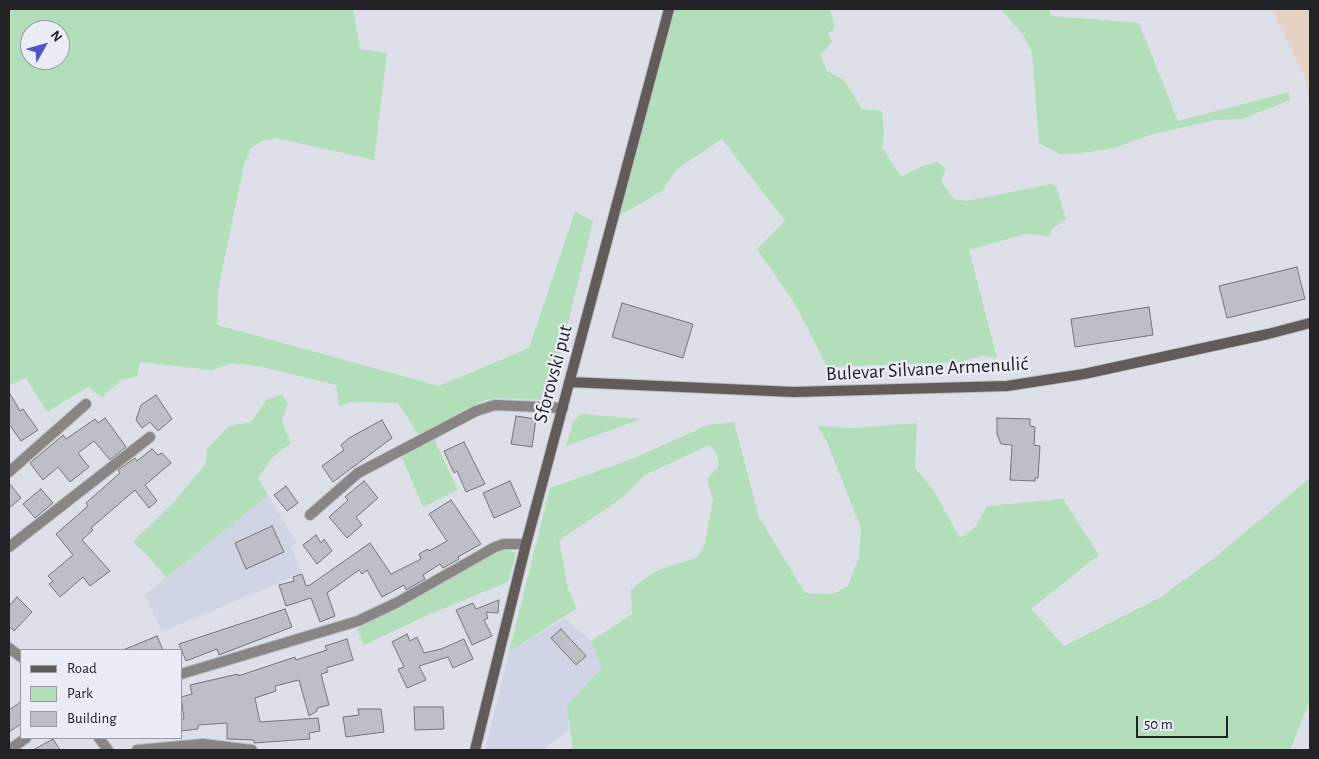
<!DOCTYPE html>
<html>
<head>
<meta charset="utf-8">
<style>
  body { margin:0 }
  #map { position:relative; width:1319px; height:759px; overflow:hidden; background:#dde0e8; font-family:"Alegreya Sans",sans-serif }
  canvas { display:block }
  .frame { position:absolute; inset:0; border:10px solid #222326; pointer-events:none }
  .legend { position:absolute; left:20px; top:649px; width:162px; height:90px; box-sizing:border-box; background:#eaedf5; border:1px solid #9a9ca2; margin:0; padding:6px 9px; list-style:none; font-size:15px; color:#222326 }
  .legend li { display:flex; align-items:center; gap:10px; height:25px }
  .legend b { width:25px; border:1px solid #9a9ca2 }
  .north { position:absolute; left:20px; top:20px; width:50px; height:50px; box-sizing:border-box; background:#eaedf5; border:1px solid #9a9ca2; border-radius:50%; rotate:52deg; font-size:14px; font-weight:700; line-height:20px; text-align:center; color:#222326 }
  .north::after { content:''; display:block; margin:auto; width:18px; height:22px; background:#5055cb; clip-path:polygon(50% 0,100% 100%,50% 72%,0 100%) }
  .scale { position:absolute; left:1136px; top:716px; width:92px; height:22px; box-sizing:border-box; border:2px solid #222326; border-top:0; padding-left:6px; font-size:15px; line-height:18px; white-space:nowrap; color:#222326; -webkit-text-stroke:4px #eaedf5; paint-order:stroke }
</style>
</head>
<body>
<div id="map">
<canvas width="1319" height="759"></canvas>
<div class="frame"></div>
<ul class="legend">
<li><b style="height:6px;background:#615b5a"></b>Road</li>
<li><b style="height:14px;background:#b2dfba"></b>Park</li>
<li><b style="height:14px;background:#bebec6"></b>Building</li>
</ul>
<div class="north">N</div>
<div class="scale">50 m</div>
</div>
<script>
const g = document.querySelector('canvas').getContext('2d');
g.lineJoin = 'round';
function paint(path, color) {
  g.fillStyle = color;
  g.fill(path, 'evenodd');
}
function poly(rows) {
  const path = new Path2D();
  for (const r of rows) {
    path.moveTo(r[0], r[1]);
    for (let i = 2; i < r.length; i += 2) path.lineTo(r[i], r[i + 1]);
  }
  return path;
}
function stroke(path, color, width, dash) {
  g.strokeStyle = color;
  g.lineWidth = width;
  g.lineCap = dash ? 'butt' : 'round';
  g.setLineDash(dash || []);
  g.stroke(path);
}
function write(font, color, halo, rows, align = 'center') {
  g.font = font + ' "Alegreya Sans",sans-serif';
  g.lineWidth = 4.5;
  g.setLineDash([]);
  g.textBaseline = 'middle';
  g.strokeStyle = halo;
  g.fillStyle = color;
  for (const [text, x, y, turn = 0] of rows) {
    g.save();
    g.translate(x, y);
    g.rotate((+turn || 0) * Math.PI / 180);
    g.textAlign = isNaN(turn) ? turn : align;
    if (halo) g.strokeText(text, 0, 0);
    g.fillText(text, 0, 0);
    g.restore();
  }
}
paint(poly([
  [1272,9,1310,9,1310,108,1305,77]
]), '#e6d2c4');
paint(poly([
  [268,495,297,544,291,547,302,573,162,632,145,595],
  [565,618,591,641,602,667,568,706,569,730,543,750,485,750,509,652]
]), '#cfd5e4');
paint(poly([
  [9,9,353,9,360,49,387,53,374,160,276,138,262,141,251,148,244,165,218,290,217,325,439,386,529,348,575,212,593,221,549,400,496,398,485,400,419,436,398,403,352,402,339,406,336,385,262,367,233,363,211,370,140,362,137,376,121,380,102,397,88,387,47,412,26,378,9,385],
  [30,30,60,30,60,60,30,60],
  [674,9,830,9,835,28,828,33,832,42,821,55,827,71,844,80,862,109,882,111,884,134,882,147,901,177,922,166,937,162,946,168,941,182,954,199,967,201,1051,184,1056,186,1066,219,1052,229,1049,236,1025,234,969,250,997,358,982,356,959,362,827,367,795,304,757,249,785,221,722,139,677,169,662,191,620,215],
  [1001,9,1049,9,1051,16,1139,23,1178,121,1289,92,1290,100,1242,119,1216,120,1153,134,1114,148,1082,153,1060,154,1039,143,1032,52,1023,35],
  [282,395,288,403,282,421,291,443,272,458,258,478,268,495,166,578,149,557,133,542,175,501,206,463,207,449,229,426,251,422,267,399],
  [581,414,642,419,566,446,573,422],
  [734,422,759,517,805,593,833,594,848,586,859,557,861,528,827,442,818,426,853,428,917,423,915,468,934,491,960,538,975,527,987,506,1063,499,1099,555,1031,609,1064,646,1161,597,1214,558,1310,478,1310,700,1290,750,573,750,567,706,602,667,591,641,632,614,631,590,644,579,658,570,696,558,704,547,713,500,707,479,719,466,716,452,709,445,645,475,622,498,559,540,568,589,577,608,509,652,550,488,632,459,708,425],
  [434,439,458,490,423,507,401,455],
  [501,549,508,549,516,554,508,582,430,614,364,645,357,629]
]), '#b2dfba');
const building = poly([
  [1297,267,1305,299,1227,318,1219,286,1297,267],
  [622,303,693,324,683,358,612,337,622,303],
  [1149,307,1153,335,1075,347,1071,319,1149,307],
  [9,392,20,411,23,409,38,430,21,441,9,424,9,392],
  [156,395,172,419,158,431,150,422,142,428,136,420,141,405,156,395],
  [516,416,536,419,532,447,511,444,516,416],
  [105,418,126,447,110,460,94,441,78,453,89,467,70,482,58,467,43,480,30,463,63,435,66,439,95,419,98,423,105,418],
  [997,418,1030,419,1030,426,1035,427,1034,445,1040,446,1038,478,1035,478,1035,481,1010,480,1012,445,1001,444,997,434,997,418],
  [382,420,392,438,333,482,322,466,344,450,341,445,349,438,382,420],
  [464,442,485,484,466,492,457,471,454,473,444,451,464,442],
  [152,449,158,455,162,453,171,463,145,485,157,501,149,508,135,490,91,528,93,530,82,540,110,571,90,586,83,577,60,597,49,584,53,581,48,576,73,555,56,534,88,506,86,503,120,473,118,470,135,458,137,461,152,449],
  [364,481,378,498,356,517,362,525,347,538,329,517,348,500,345,497,364,481],
  [510,481,521,506,494,518,483,493,510,481],
  [9,483,21,498,9,508,9,483],
  [286,486,298,503,287,511,274,495,286,486],
  [41,489,53,503,35,518,23,504,41,489],
  [451,500,481,544,458,557,459,559,443,568,440,564,423,575,425,579,406,590,404,585,382,597,367,570,362,574,359,570,327,593,335,616,320,622,311,598,286,606,279,585,294,581,293,577,302,574,306,586,310,585,370,543,391,574,421,559,419,554,428,549,429,551,447,541,429,514,451,500],
  [272,526,284,552,246,569,235,543,272,526],
  [316,535,321,543,324,539,332,551,317,564,303,545,316,535],
  [17,597,32,612,14,631,9,626,9,606,17,597],
  [499,600,498,613,486,612,488,618,484,620,492,636,472,645,456,610,473,603,476,609,499,600],
  [285,609,292,627,219,655,217,649,186,661,179,644,285,609],
  [561,629,586,656,576,665,551,638,561,629],
  [407,634,410,641,417,637,424,653,441,649,464,639,473,659,453,668,448,657,419,666,426,680,407,688,398,669,404,667,392,642,407,634],
  [157,636,163,650,123,650,157,636],
  [347,639,353,660,326,668,328,672,321,674,329,705,317,708,317,711,309,716,299,680,275,686,276,691,255,698,260,722,318,718,320,731,309,733,310,739,254,743,254,740,227,739,227,723,198,725,198,729,181,731,181,719,184,719,181,697,192,694,190,685,238,674,238,676,295,657,296,660,327,650,325,646,347,639],
  [21,702,21,724,9,732,9,710,21,702],
  [414,707,443,707,444,729,415,730,414,707],
  [358,709,381,709,384,732,346,737,343,717,359,715,358,709],
  [53,739,60,750,33,750,53,739]
]);
paint(building, '#bebec6');
stroke(building, '#74747c', 1);
const street = poly([
  [9,472,86,404],
  [310,515,358,473,476,411,495,405,563,408],
  [9,547,150,437],
  [9,648,21,657],
  [181,674,358,621,398,602,495,547,504,544,526,544],
  [99,738,108,750],
  [9,750,26,738],
  [137,750,203,744,252,750]
]);
const secondary = poly([
  [569,382,794,392,1007,386,1084,374,1268,334,1310,323],
  [475,750,526,544,669,9]
]);
stroke(street, '#bbbec5', 12);
stroke(secondary, '#bbbec5', 12);
stroke(street, '#8a8585', 10);
stroke(secondary, '#615b5a', 10);
write('20px', '#222326', '#eaedf5', [
  ["Bulevar Silvane Armenulić",927,369,-3],
  ["Sforovski put",553,374,-75]
]);
</script>
</body>
</html>
